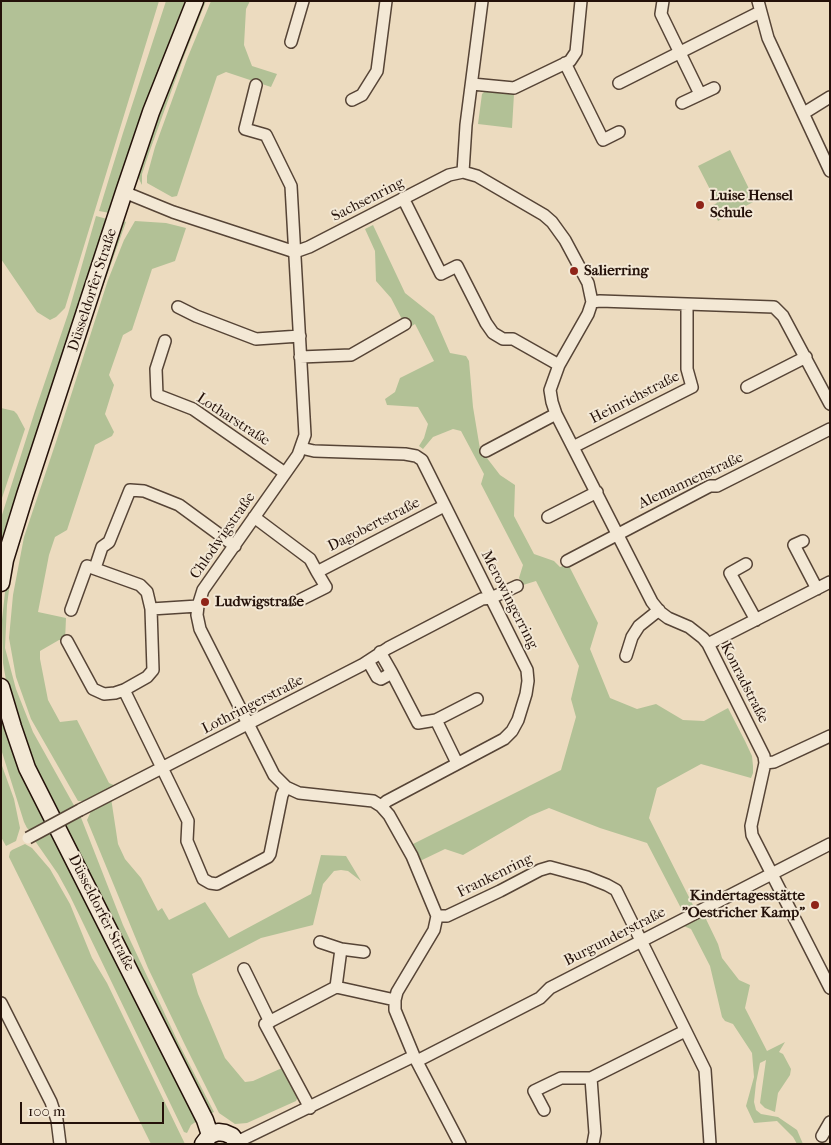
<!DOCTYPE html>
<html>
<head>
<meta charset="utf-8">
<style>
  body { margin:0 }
  #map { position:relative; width:831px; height:1145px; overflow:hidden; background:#ecdbbf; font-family:"IM FELL French Canon",serif }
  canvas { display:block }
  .frame { position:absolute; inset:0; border:2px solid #241109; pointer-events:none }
  .scale { position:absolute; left:20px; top:1102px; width:144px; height:22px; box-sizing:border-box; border:2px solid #241109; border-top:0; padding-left:6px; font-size:15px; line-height:18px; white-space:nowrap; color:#241109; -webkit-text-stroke:4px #f3e8d5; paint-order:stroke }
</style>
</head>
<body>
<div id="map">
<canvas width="831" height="1145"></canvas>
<div class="frame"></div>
<div class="scale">100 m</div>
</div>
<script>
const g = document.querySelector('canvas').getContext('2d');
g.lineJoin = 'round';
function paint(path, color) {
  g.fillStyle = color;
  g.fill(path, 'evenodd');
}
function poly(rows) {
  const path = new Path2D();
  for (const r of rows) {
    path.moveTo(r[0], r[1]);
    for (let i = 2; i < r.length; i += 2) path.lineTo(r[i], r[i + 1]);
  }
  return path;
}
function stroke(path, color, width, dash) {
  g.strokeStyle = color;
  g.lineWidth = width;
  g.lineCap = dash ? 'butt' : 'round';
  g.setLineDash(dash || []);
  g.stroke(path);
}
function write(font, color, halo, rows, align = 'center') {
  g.font = font + ' "IM FELL French Canon",serif';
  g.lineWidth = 4;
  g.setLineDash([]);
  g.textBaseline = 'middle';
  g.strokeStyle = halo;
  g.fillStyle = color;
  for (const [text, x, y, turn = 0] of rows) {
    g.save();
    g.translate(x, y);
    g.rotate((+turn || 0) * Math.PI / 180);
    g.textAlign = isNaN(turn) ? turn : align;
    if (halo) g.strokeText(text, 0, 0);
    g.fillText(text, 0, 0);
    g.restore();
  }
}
paint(poly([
  [1,1,159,1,65,308,56,317,50,320,37,312,1,259],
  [166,1,185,1,169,42,126,162,110,213,99,211,123,133],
  [203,1,206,1,183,59,149,153,142,174,142,185,139,179,139,172,159,110],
  [211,1,250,1,246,9,244,45,252,66,277,74,271,87,226,72,217,76,177,196,172,197,147,183,147,176,155,147,187,59],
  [486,90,514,94,512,128,478,124,482,94],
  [730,150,755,201,718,221,711,206,717,203,698,166],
  [96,216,107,219,1,553,1,518,35,411,68,314],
  [123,221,126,222,86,334,16,552,11,575,7,605,5,648,16,689,33,732,76,809,59,817,25,742,7,686,3,663,2,620,5,592,10,567],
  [135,221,166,223,186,228,175,261,152,269,132,330,123,335,109,375,114,385,105,414,114,432,112,436,95,445,67,530,55,537,49,555,38,612,66,618,65,641,59,640,40,651,40,659,48,700,60,722,77,720,109,783,116,786,91,801,78,801,31,719,16,677,9,638,13,595,24,537,56,442,108,280,124,240],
  [373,225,405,293,434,316,450,353,466,356,469,361,473,407,480,449,500,475,515,485,514,516,534,554,554,561,560,567,568,564,598,623,590,649,610,698,637,709,656,704,683,720,704,721,728,708,745,741,752,756,753,766,753,773,751,778,701,764,657,788,649,818,695,909,684,914,647,843,600,828,549,808,530,816,463,855,445,849,420,861,411,845,561,770,576,717,571,699,579,666,536,581,523,585,519,578,523,565,481,484,484,474,461,431,453,429,433,437,423,449,419,446,424,438,428,424,418,407,387,405,385,399,395,392,400,378,434,361,415,324,407,329,391,298,376,281,375,251,365,229],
  [1,408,14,411,17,414,25,429,1,501],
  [1,716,20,767,48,824,32,833,27,828,24,822,1,749],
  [1,763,14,799,20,828,16,841,6,846,1,837],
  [111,798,118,844,125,859,141,878,158,911,162,908,169,920,205,902,229,938,311,894,321,855,346,856,361,881,348,871,341,870,334,871,323,884,313,925,261,938,192,974,198,994,225,1058,245,1082,253,1081,282,1068,299,1094,296,1101,247,1123,235,1124,219,1113,185,1045,148,968,87,820,93,807],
  [80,815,123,925,179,1044,214,1112,210,1114,63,823],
  [51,828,151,1028,172,1073,197,1121,191,1125,187,1133,184,1132,70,896,58,874,33,838],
  [25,844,32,848,50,869,70,904,92,958,107,983,185,1144,151,1144,9,857,10,852,12,850],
  [706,912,705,917,718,944,722,958,739,980,750,985,745,1008,767,1051,785,1042,779,1052,783,1054,791,1069,790,1075,778,1093,775,1112,765,1108,760,1103,766,1060,760,1063,756,1083,754,1102,756,1110,761,1114,778,1117,797,1130,803,1144,797,1144,793,1137,777,1121,754,1123,746,1106,754,1077,752,1053,733,1024,725,1021,722,1017,710,966,691,929,681,925]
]), '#b2c196');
const street = poly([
  [663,1,661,14,700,94],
  [758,1,768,38,830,171],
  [291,42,303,1],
  [565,63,603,140,619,132],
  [619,83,760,12],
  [472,84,514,88,570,61,576,52,581,1],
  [256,85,245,129,266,135,291,186,305,435,298,455,203,590,198,606,197,615,200,629,274,775,286,787,299,793,373,801,381,806,389,815,412,856,437,916,434,930,397,992,395,1000,395,1010,414,1056,460,1144],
  [352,100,362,95,377,71,386,1],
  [682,103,714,88],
  [804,113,830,97],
  [463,172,466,125,482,1],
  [124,192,173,212,295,252,309,247,449,175,463,172,477,176,544,215,552,222,565,240,588,283,592,302,588,314,559,365,550,390,552,402,556,414,652,602,660,612,668,618,689,627,703,638,708,644,764,756,765,763,751,826,752,835,830,988],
  [403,198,441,274,457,266,486,323,493,333,503,339,513,339,559,365],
  [592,302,600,301,774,307,783,316,830,404],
  [178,307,196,316,256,339,300,336],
  [165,341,156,369,157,395,193,409,285,473],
  [300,357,351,355,405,324],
  [747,387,806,357],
  [573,447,692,387,687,369,687,305],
  [301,448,314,451,405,454,416,456,422,460,527,670,528,681,526,694,518,720,512,731,504,739,387,801,381,806],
  [486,451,556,414],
  [254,517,310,559,317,572,444,506],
  [548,517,597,492],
  [803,541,794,545,817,589],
  [567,561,710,486,717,486,830,429],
  [746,564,730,573,756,620],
  [95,568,102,547,109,542,130,490,144,491,179,505,235,546],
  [300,600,326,587,317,572],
  [151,609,198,606],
  [67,641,93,689,104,694,115,693,124,690,147,677,153,670,151,609,147,592,140,585,87,566,71,610],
  [708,644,830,582],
  [380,652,392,673],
  [626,656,632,637,639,626,659,610],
  [368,661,377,677,381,679,392,673,418,723,436,720,457,763],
  [124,690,188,821,187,841,203,879,210,883,217,884,268,857,270,854,282,795,286,787],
  [436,720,477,699],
  [765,763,774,762,830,736],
  [80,810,362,665,388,648,482,599,491,598,517,586],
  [437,916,447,916,500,891,540,870,550,867,587,877,607,885,616,890,705,1070,710,1144],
  [320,942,341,949],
  [244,969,270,1022],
  [336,987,341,949,364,952],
  [1,1003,51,1102,57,1120,60,1144],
  [417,1061,540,998,550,988,830,844],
  [591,1078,685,1031],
  [310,1108,265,1024,336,987,395,1000],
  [544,1110,534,1091,561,1078,591,1078,595,1133,593,1144],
  [822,1136,830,1122],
  [237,1142,414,1056]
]);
const secondary = poly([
  [1,583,5,560,25,495,124,192,151,112,195,1],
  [1,687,13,727,27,768,205,1120,210,1135],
  [203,1144,210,1135,218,1132,225,1133,232,1136,238,1144]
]);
stroke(street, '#564436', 14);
stroke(secondary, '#241109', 19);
stroke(street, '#f3e8d5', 11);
stroke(secondary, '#f3e8d5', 16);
const streetBridge = poly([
  [28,838,80,810]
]);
stroke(streetBridge, '#564436', 14, []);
stroke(streetBridge, '#f3e8d5', 11);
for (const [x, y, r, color] of [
  [700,205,5,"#8f2418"],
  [574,271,5,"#8f2418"],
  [205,602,5,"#8f2418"],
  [815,905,5,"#8f2418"]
]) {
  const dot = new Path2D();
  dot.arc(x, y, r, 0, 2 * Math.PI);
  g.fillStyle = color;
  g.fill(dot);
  stroke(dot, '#f3e8d5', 2);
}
write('bold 15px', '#241109', '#f3e8d5', [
  ["Luise Hensel",710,196],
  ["Schule",710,213],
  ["Salierring",584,271],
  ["Ludwigstraße",215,602],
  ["Kindertagesstätte",805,896,"right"],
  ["\"Oestricher Kamp\"",805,913,"right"]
], 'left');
write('15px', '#241109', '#f3e8d5', [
  ["Sachsenring",368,200,-27],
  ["Düsseldorfer Straße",93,290,-72],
  ["Heinrichstraße",635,398,-27],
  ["Lotharstraße",233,420,33],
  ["Alemannenstraße",691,481,-25],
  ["Dagobertstraße",374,525,-27],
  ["Chlodwigstraße",223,536,-55],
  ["Merowingerring",509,600,63],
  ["Konradstraße",744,683,63],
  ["Lothringerstraße",253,705,-27],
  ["Frankenring",495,876,-26],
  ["Düsseldorfer Straße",101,913,63],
  ["Burgunderstraße",615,937,-27]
]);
</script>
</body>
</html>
